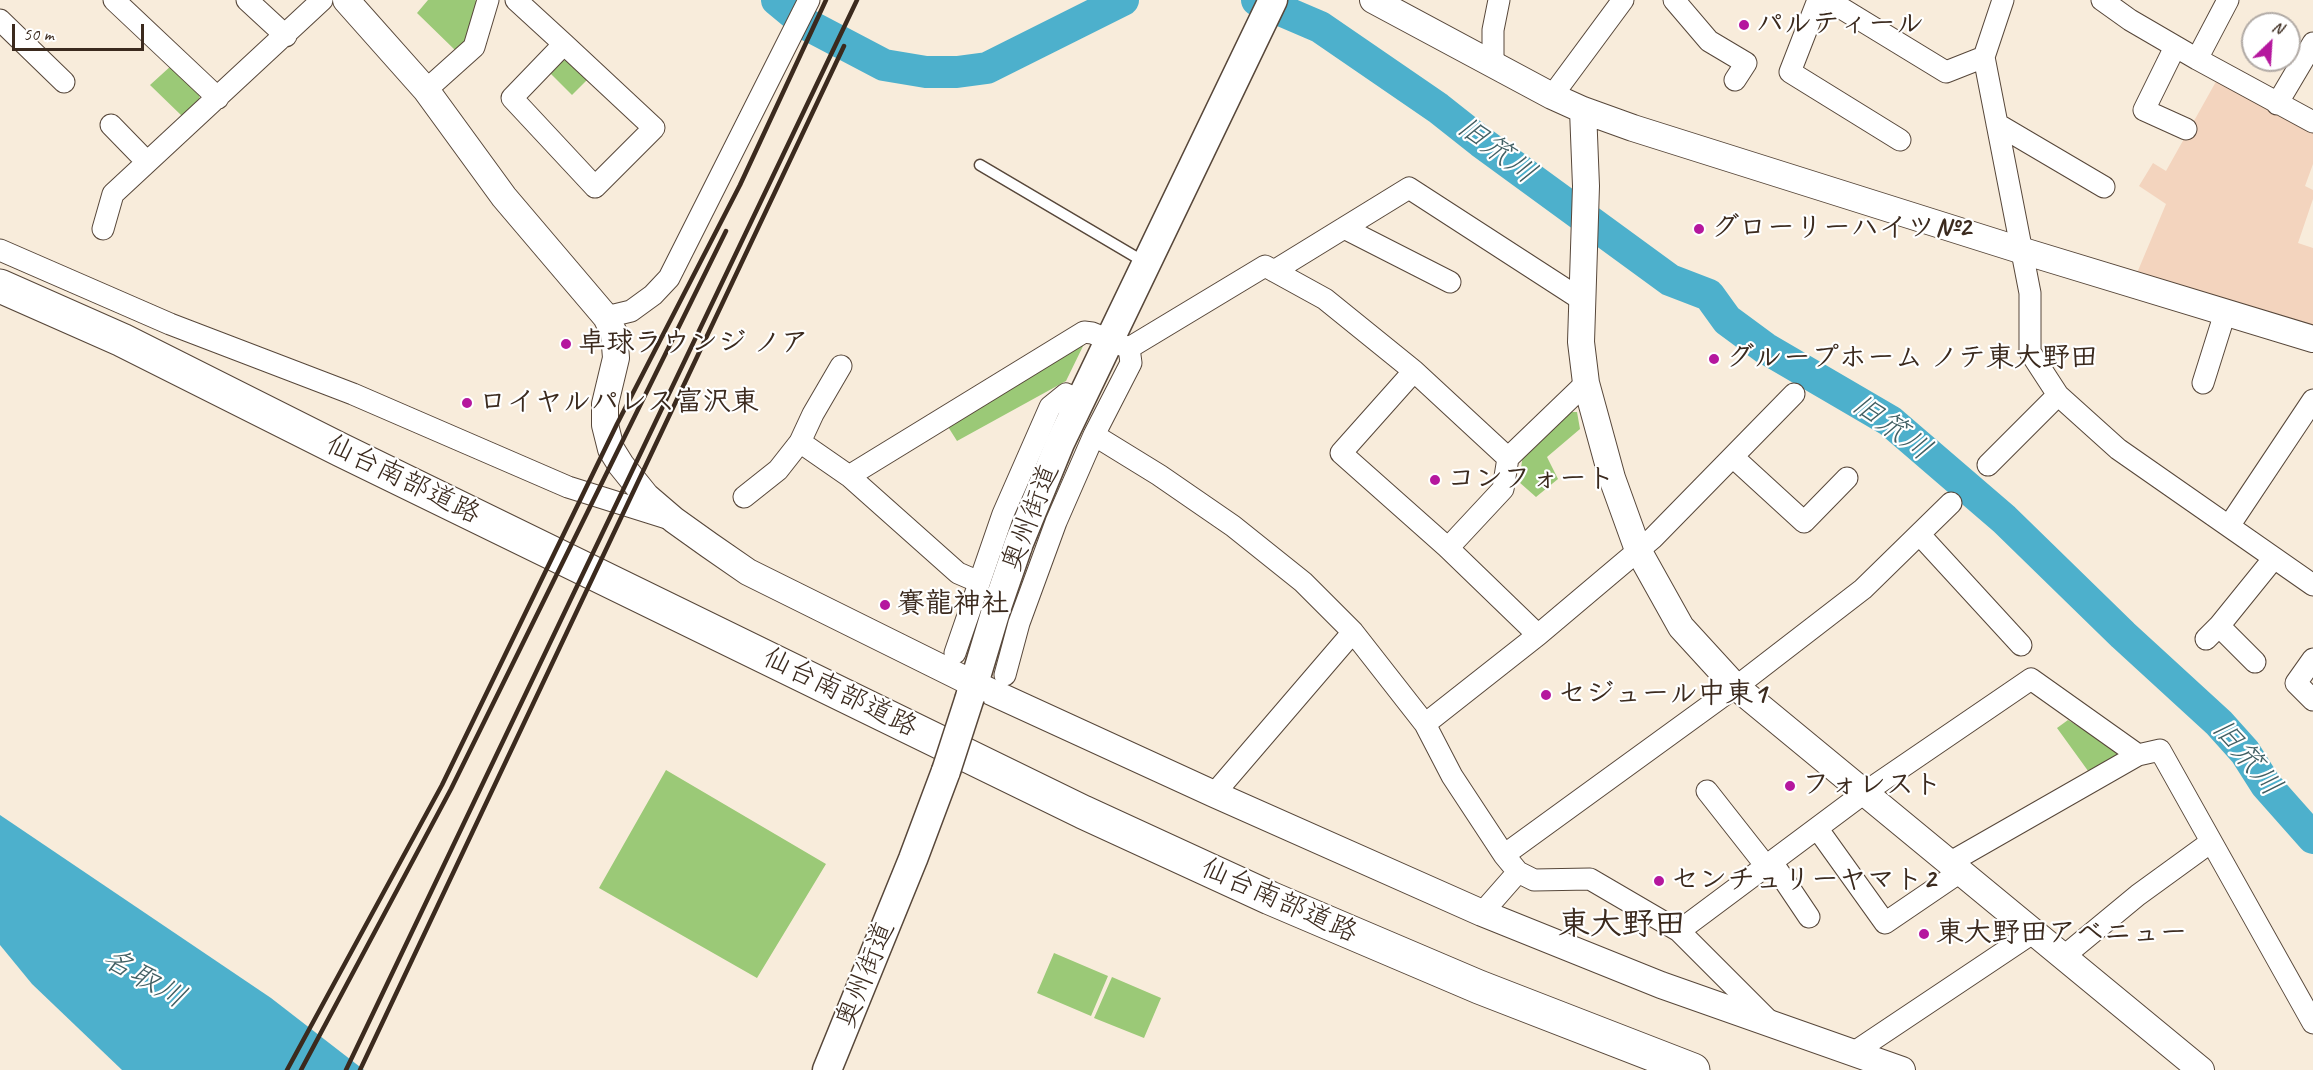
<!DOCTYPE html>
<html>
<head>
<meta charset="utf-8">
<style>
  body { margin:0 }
  #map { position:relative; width:2313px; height:1070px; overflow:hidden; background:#f8ecdb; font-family:Caveat,sans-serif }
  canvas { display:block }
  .north { position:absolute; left:2241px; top:12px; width:60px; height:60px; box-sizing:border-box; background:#fff; border:2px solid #b1aaa5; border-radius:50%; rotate:25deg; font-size:16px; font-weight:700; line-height:24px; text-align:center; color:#3b2a1e }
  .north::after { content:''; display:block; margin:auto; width:21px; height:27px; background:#b5179e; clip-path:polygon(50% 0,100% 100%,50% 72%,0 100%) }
  .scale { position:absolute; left:12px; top:24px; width:132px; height:27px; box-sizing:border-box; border:3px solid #3b2a1e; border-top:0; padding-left:8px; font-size:18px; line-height:21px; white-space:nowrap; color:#3b2a1e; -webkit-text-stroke:4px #fff; paint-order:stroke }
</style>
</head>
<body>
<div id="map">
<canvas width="2313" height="1070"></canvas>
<div class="north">N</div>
<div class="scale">50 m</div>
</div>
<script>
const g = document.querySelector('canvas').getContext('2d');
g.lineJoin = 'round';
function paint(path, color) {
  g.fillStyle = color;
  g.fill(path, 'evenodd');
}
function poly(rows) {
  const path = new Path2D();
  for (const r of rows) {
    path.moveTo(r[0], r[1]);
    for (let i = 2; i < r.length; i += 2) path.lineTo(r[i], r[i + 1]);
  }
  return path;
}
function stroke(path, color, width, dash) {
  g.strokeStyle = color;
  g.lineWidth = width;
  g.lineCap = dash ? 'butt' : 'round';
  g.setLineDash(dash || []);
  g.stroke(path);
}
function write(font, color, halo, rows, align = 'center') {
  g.font = font + ' Caveat,"Klee One",sans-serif';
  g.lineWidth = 4.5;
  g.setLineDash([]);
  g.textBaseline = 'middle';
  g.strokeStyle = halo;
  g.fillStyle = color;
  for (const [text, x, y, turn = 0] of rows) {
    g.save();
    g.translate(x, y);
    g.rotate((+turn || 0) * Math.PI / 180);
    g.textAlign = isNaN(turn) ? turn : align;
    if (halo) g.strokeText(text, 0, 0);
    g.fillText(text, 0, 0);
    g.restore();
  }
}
paint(poly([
  [2218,78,2313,128,2313,164,2305,186,2313,190,2313,199,2298,243,2313,248,2313,326,2137,273,2166,204,2139,186,2153,163,2166,171]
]), '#f3d4be');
paint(poly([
  [428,0,475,0,478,2,468,40,456,51,417,13],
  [561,60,571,61,589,78,572,95,549,72],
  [172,65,200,92,199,103,183,117,150,85],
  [1085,342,1066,381,957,441,945,422],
  [1566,412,1577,412,1580,429,1547,457,1558,479,1536,497,1519,482,1523,454],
  [2068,720,2120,752,2120,759,2091,775,2057,728],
  [666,770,826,864,757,978,599,888],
  [1054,953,1108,976,1091,1016,1037,993],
  [1112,977,1161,998,1144,1038,1094,1018]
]), '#9bc977');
paint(poly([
  [0,815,271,998,364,1070,122,1070,32,984,0,945]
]), '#4db0cc');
stroke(poly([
  [777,0,806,24,884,65,926,72,957,72,987,68,1123,0],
  [1257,0,1320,27,1438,108,1481,142,1670,280,1709,295,1727,320,1765,348,1890,421,2004,519,2123,635,2219,723,2245,752,2266,785,2313,838]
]), '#4db0cc', 32);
const service = poly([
  [980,165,1146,263]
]);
const minor = poly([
  [114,0,218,98],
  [247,0,286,36],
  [516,0,564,44,654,128,595,187,512,98,564,44],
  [1674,0,1709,41,1746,63,1735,80],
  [1818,0,1790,72,1900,140],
  [1828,0,1946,72,1984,57],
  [2003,0,1984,57,2030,293,2030,352,2058,395,2118,449,2313,585],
  [2102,0,2130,20,2197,59,2313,122],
  [0,20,64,82],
  [2175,47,2144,110,2186,129],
  [2197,59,2228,0],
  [1493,65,1493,30,1499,0],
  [426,90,474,47,488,0],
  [1552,96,1623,0],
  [2277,104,2313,43],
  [1997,124,2104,187],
  [111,125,147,162],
  [1344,228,1450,282],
  [103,229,113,194,322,0],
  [0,250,170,324,353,394,568,487,670,519],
  [1274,271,1409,188,1582,300],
  [606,317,631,311,653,295,669,278,809,0],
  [841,366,813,414,800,442,849,476],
  [1414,371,1341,453,1448,548,1538,635,1653,538,1794,394],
  [2203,383,2225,313],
  [1094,435,1159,475,1233,526,1303,582,1353,632,1425,724,1452,776,1504,855,1518,872,1534,880,1590,879,1679,931,1771,1023],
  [1733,457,1804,522,1847,478],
  [1988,465,2058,395],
  [744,497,778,470,800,442],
  [2229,526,2313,400],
  [1920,535,2021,645],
  [1448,548,1503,489,1508,458],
  [979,582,958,573,849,476,1084,332,1092,333,1129,348,1265,266,1325,299,1414,371,1508,458,1586,383],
  [2206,639,2219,626],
  [955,653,1003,514,1050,407,1066,394,1081,401],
  [2313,659,2296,683,2313,700],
  [2255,662,2219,626,2274,558],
  [1005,675,1019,623,1056,522,1094,435,1131,363,1129,348],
  [1425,724,1538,635],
  [2138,755,2160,750,2313,1023],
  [1707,791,1766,866],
  [1214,794,1353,632],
  [1817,828,1885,923,1960,872],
  [1504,855,1745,680,1863,589,1951,503],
  [1772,862,1809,917],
  [1482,913,1518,872],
  [1679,931,1864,793,2031,679,2138,755,1949,863],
  [2063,957,2138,895,2211,842],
  [1853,1053,2034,932]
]);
const tertiary = poly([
  [346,0,426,90,504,197,606,317,614,333,616,358,605,404,605,425,611,449,621,465,646,496,674,520,709,545,748,572,974,684,1214,794,1482,913,1661,985,1902,1070],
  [1373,0,1552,96,1583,110,1633,128,2020,250,2313,339],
  [1583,110,1586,186,1581,342,1586,383,1612,478,1638,550,1681,627,1735,686,2201,1070]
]);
const secondary = poly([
  [970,697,997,607,1019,543,1060,443,1273,0],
  [827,1070,913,859,946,771]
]);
const motorway = poly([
  [0,286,122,340,341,450,1083,812,1270,898,1479,987,1693,1070]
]);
stroke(service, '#57473a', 13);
stroke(minor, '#57473a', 23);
stroke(tertiary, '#57473a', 28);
stroke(secondary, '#57473a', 31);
stroke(motorway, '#57473a', 35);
stroke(service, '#fff', 10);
stroke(minor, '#fff', 21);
stroke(tertiary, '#fff', 26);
stroke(secondary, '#fff', 28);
stroke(motorway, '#fff', 33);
stroke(poly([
  [287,1070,442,785,617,424,740,185,826,0],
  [301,1070,451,789,726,231],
  [346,1070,857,0],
  [360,1070,844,46]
]), '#3b2a1e', 4.5);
const secondaryBridge = poly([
  [946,771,970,697]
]);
stroke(secondaryBridge, '#57473a', 31, []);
stroke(secondaryBridge, '#fff', 28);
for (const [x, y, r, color] of [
  [1744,25,6,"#b5179e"],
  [1699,229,6,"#b5179e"],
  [566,344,6,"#b5179e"],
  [1714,359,6,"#b5179e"],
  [467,403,6,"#b5179e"],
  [1435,480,6,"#b5179e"],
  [885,605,6,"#b5179e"],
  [1546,695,6,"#b5179e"],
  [1790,786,6,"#b5179e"],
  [1659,881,6,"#b5179e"],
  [1924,934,6,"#b5179e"]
]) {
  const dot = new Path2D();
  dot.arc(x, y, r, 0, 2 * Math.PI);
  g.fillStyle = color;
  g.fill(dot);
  stroke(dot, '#fff', 2);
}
write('bold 28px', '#3b2a1e', '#fff', [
  ["パルティール",1756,25],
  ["グローリーハイツ№2",1711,229],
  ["卓球ラウンジ ノア",578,344],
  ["グループホーム ノテ東大野田",1726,359],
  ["ロイヤルパレス富沢東",479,403],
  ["コンフォート",1447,480],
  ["賽龍神社",897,605],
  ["セジュール中東1",1558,695],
  ["フォレスト",1802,786],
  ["センチュリーヤマト2",1671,881],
  ["東大野田アベニュー",1936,934]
], 'left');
write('28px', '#3b2a1e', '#fff', [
  ["仙台南部道路",403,480,26],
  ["奥州街道",1031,518,-69],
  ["仙台南部道路",840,693,26],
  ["仙台南部道路",1279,901,24],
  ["奥州街道",866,975,-68]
]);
write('italic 30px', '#426064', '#fff', [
  ["旧笊川",1496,151,37],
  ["旧笊川",1891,428,36],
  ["旧笊川",2246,758,50],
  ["名取川",144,979,30]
]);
write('bold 32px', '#3b2a1e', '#fff', [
  ["東大野田",1622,926]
]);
</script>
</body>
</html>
